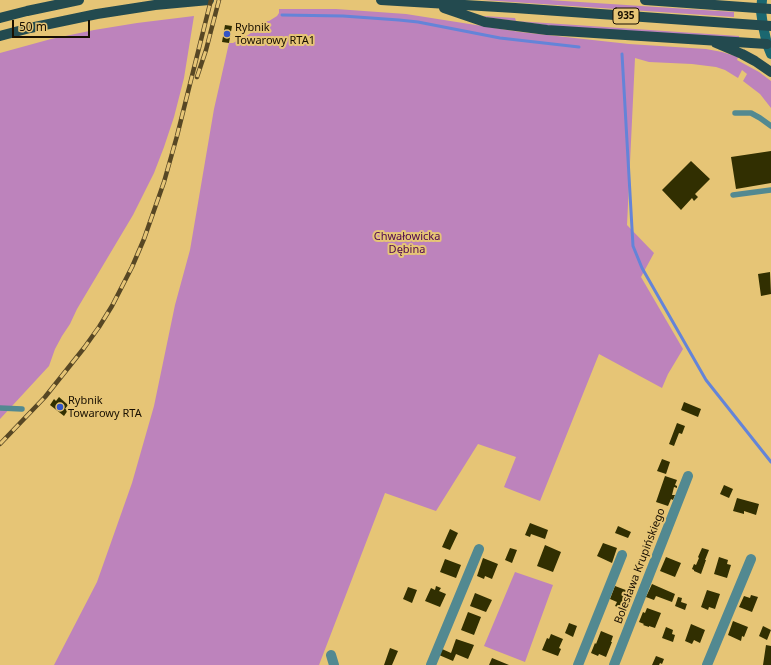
<!DOCTYPE html>
<html>
<head>
<meta charset="utf-8">
<style>
  body { margin:0 }
  #map { position:relative; width:771px; height:665px; overflow:hidden; background:#e6c576; font-family:"Noto Sans",sans-serif }
  canvas { display:block }
  .scale { position:absolute; left:12px; top:20px; width:78px; height:18px; box-sizing:border-box; border:2px solid #180f00; border-top:0; padding-left:5px; font-size:12px; line-height:14px; white-space:nowrap; color:#180f00; -webkit-text-stroke:3px #e6c576; paint-order:stroke }
</style>
</head>
<body>
<div id="map">
<canvas width="771" height="665"></canvas>
<div class="scale">50 m</div>
</div>
<script>
const g = document.querySelector('canvas').getContext('2d');
g.lineJoin = 'round';
function paint(path, color) {
  g.fillStyle = color;
  g.fill(path, 'evenodd');
}
function poly(rows) {
  const path = new Path2D();
  for (const r of rows) {
    path.moveTo(r[0], r[1]);
    for (let i = 2; i < r.length; i += 2) path.lineTo(r[i], r[i + 1]);
  }
  return path;
}
function stroke(path, color, width, dash) {
  g.strokeStyle = color;
  g.lineWidth = width;
  g.lineCap = dash ? 'butt' : 'round';
  g.setLineDash(dash || []);
  g.stroke(path);
}
function write(font, color, halo, rows, align = 'center') {
  g.font = font + ' "Noto Sans",sans-serif';
  g.lineWidth = 4;
  g.setLineDash([]);
  g.textBaseline = 'middle';
  g.strokeStyle = halo;
  g.fillStyle = color;
  for (const [text, x, y, turn = 0] of rows) {
    g.save();
    g.translate(x, y);
    g.rotate((+turn || 0) * Math.PI / 180);
    g.textAlign = isNaN(turn) ? turn : align;
    if (halo) g.strokeText(text, 0, 0);
    g.fillText(text, 0, 0);
    g.restore();
  }
}
paint(poly([
  [483,0,549,0,734,12,734,17],
  [279,9,336,9,406,14,520,32,629,44,706,49,722,52,738,57,737,60,759,72,771,81,771,108,760,94,743,81,747,74,742,70,738,78,725,70,716,67,692,64,649,62,635,58,627,225,654,253,641,277,683,349,668,374,662,388,599,354,540,501,504,487,516,457,478,444,436,511,385,493,319,665,54,665,97,582,132,483,154,406,175,305,190,250,214,109,229,43,233,43,248,35,265,23,265,21,269,21,277,16,279,13],
  [194,16,184,78,174,117,164,147,154,173,133,215,77,309,70,324,62,336,55,349,49,366,0,419,0,53,51,39,94,30,137,23],
  [484,16,515,18,516,21,739,36,739,38,561,27,485,17],
  [515,572,553,585,525,662,484,646]
]), '#bd83bc');
stroke(poly([
  [282,15,343,16,399,20,418,22,500,38,579,47],
  [622,54,633,246,642,268,706,380,771,462]
]), '#6484d8', 3);
paint(poly([
  [225,25,232,26,229,43,222,42],
  [771,151,771,183,736,189,731,157],
  [691,161,710,179,695,194,698,197,694,201,692,198,681,210,662,190],
  [770,272,771,294,761,296,758,274],
  [59,397,68,405,65,409,68,410,64,416,50,405,54,399,56,401],
  [684,402,701,409,698,417,681,410],
  [677,423,685,426,682,434,679,433,674,446,669,444],
  [662,459,670,462,666,474,657,471],
  [665,476,677,480,675,485,677,486,677,488,674,487,672,495,675,495,673,500,671,499,668,506,656,502],
  [724,485,733,489,729,498,720,494],
  [737,498,759,504,756,515,744,511,744,514,733,511],
  [530,523,548,530,545,539,531,534,530,537,525,535],
  [618,526,631,532,628,538,615,533],
  [450,529,458,533,450,550,442,547],
  [603,543,617,548,612,563,597,556],
  [545,545,561,552,553,572,537,566],
  [510,548,517,550,512,563,505,560],
  [702,548,709,550,705,560,706,560,701,574,694,571,694,570,692,569,694,564,696,565,699,558,698,557],
  [666,557,681,563,675,577,660,571],
  [719,557,728,560,727,564,731,565,727,578,714,574],
  [483,558,498,564,492,579,485,576,484,579,477,576],
  [445,559,461,565,456,578,440,572],
  [652,584,675,594,672,602,656,596,654,600,646,597],
  [436,586,441,588,439,591,446,594,440,607,425,601,431,588,435,590],
  [615,586,631,592,626,605,624,605,623,609,615,606,617,602,610,599],
  [408,587,417,590,412,603,403,599],
  [707,590,720,594,715,609,709,607,708,610,701,607],
  [475,593,492,600,486,612,470,606],
  [751,595,758,597,752,612,739,607,744,596,750,598],
  [678,597,682,598,681,602,687,604,685,610,675,606],
  [647,608,661,613,655,628,649,626,649,627,643,625,644,624,639,622,643,612,645,613],
  [468,612,481,617,474,635,461,630],
  [733,621,748,627,744,637,742,636,741,641,728,635],
  [569,623,577,626,573,637,565,633],
  [691,624,705,630,700,643,694,640,692,644,685,641],
  [763,626,771,630,767,640,759,636],
  [666,627,673,630,672,634,675,635,673,642,662,638],
  [601,631,613,636,611,642,612,642,606,657,599,654,598,656,591,653,595,643,596,644],
  [551,634,563,639,559,648,561,649,558,656,542,650,547,638,549,639],
  [456,639,474,645,468,659,456,654,453,661,439,655,442,649,451,653],
  [766,645,771,646,771,665,763,665],
  [390,648,398,651,392,665,384,665],
  [656,656,664,659,662,664,660,663,659,665,652,665],
  [492,658,509,665,489,665]
]), '#312f01');
stroke(poly([
  [735,113,751,113,760,118,771,126],
  [733,195,771,190],
  [0,408,22,409]
]), '#528991', 5.5);
stroke(poly([
  [331,655,334,665],
  [431,665,479,549],
  [578,665,622,555],
  [614,665,688,476],
  [707,665,751,559]
]), '#528991', 10);
stroke(poly([
  [762,0,761,11,763,26,767,44,771,54]
]), '#1b6770', 10);
stroke(poly([
  [381,0,515,8,771,26],
  [645,0,771,9],
  [444,8,485,22,547,30,767,44],
  [0,18,27,11,79,0],
  [0,36,30,28,97,14,155,5,209,0],
  [716,43,742,54,755,61,771,72]
]), '#234a4f', 10);
const rail = poly([
  [197,77,206,50,219,0],
  [0,444,45,397,84,348,99,327,112,306,132,267,144,239,164,182,177,136,211,0]
]);
stroke(rail, '#574724', 4.5);
stroke(rail, '#e6c576', 3, [9]);
for (const [x, y, r, color] of [
  [227,34,4,"#3354c5"],
  [60,407,4,"#3354c5"]
]) {
  const dot = new Path2D();
  dot.arc(x, y, r, 0, 2 * Math.PI);
  g.fillStyle = color;
  g.fill(dot);
  stroke(dot, '#e6c576', 1.5);
}
for (const [x, y, w] of [
  [626,16,26]
]) {
  const box = new Path2D();
  box.roundRect(x - w / 2, y - 8, w, 16, 3);
  g.fillStyle = '#e6c576';
  g.fill(box);
  stroke(box, '#180f00', 1);
}
write('bold 10px', '#180f00', null, [
  ["935",626,16]
]);
write('11px', '#180f00', '#e6c576', [
  ["Rybnik",235,28],
  ["Towarowy RTA1",235,41],
  ["Rybnik",68,401],
  ["Towarowy RTA",68,414]
], 'left');
write('11px', '#4c064e', '#e6c576', [
  ["Chwałowicka",407,237],
  ["Dębina",407,250]
]);
write('11px', '#180f00', '#e6c576', [
  ["Bolesława Krupińskiego",640,566,-69]
]);
</script>
</body>
</html>
